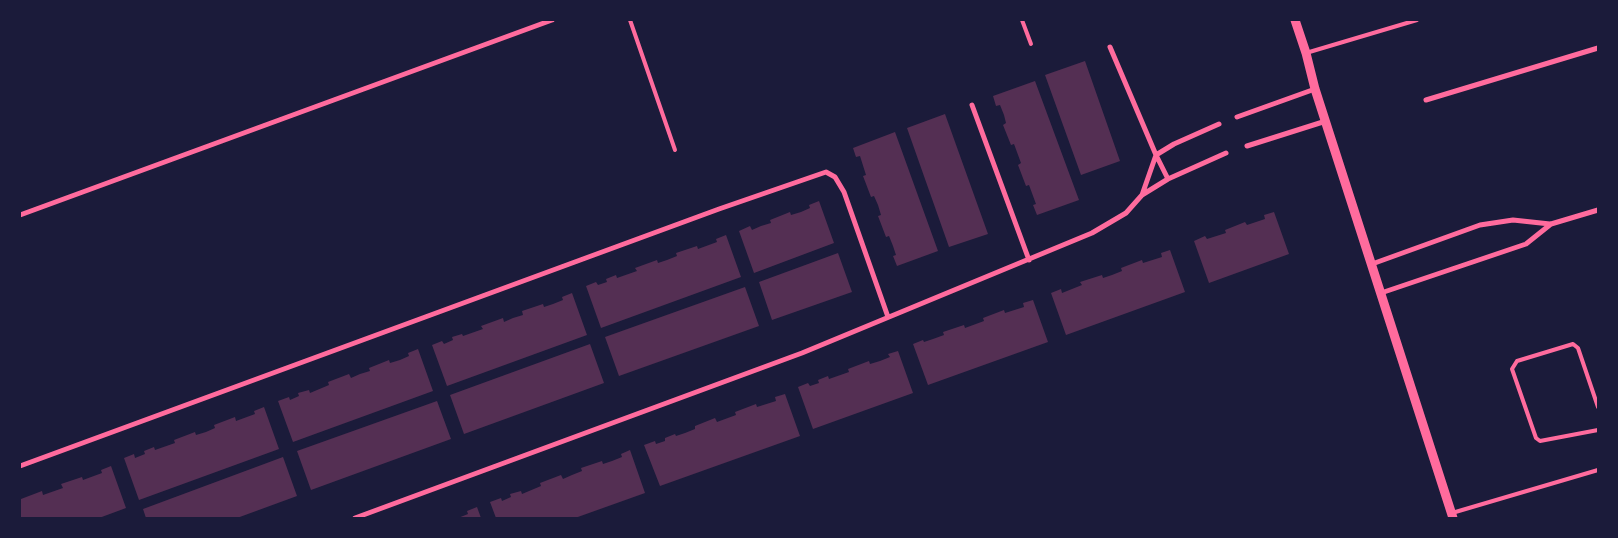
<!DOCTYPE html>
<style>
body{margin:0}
#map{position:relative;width:1618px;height:538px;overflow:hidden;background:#1b1b3a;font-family:Georgia,serif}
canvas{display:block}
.frame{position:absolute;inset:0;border:21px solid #1b1b3a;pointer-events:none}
</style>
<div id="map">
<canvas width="1618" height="538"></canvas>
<div class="frame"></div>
</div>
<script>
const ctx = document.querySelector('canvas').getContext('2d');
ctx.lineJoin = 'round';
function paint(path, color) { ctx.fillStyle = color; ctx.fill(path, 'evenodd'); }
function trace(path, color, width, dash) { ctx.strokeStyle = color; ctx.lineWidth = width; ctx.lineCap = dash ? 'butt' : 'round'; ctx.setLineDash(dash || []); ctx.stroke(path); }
const building = new Path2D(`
 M1085,61L1120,161L1081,175L1045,75Z
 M1035,81L1079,200L1037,215L1033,205L1036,204L1029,185L1026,186L1018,165L1021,163L1014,144L1011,145L1003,125L1006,123L1004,115L1000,105L996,106L993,96Z
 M945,114L988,234L949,247L907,128Z
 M895,132L938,251L897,266L893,256L896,255L893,246L889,236L886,237L878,216L881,215L878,205L874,196L871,197L863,176L866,175L860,156L856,157L853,148Z
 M819,201L834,243L754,273L739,231L750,226L752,230L761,226L771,223L770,220L790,212L791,215L801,212L810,208L809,205Z
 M1274,212L1289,254L1209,283L1194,241L1205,236L1207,239L1226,233L1225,230L1245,222L1247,225L1265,219L1264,215Z
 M726,235L741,277L601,328L586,286L596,282L598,285L607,282L606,279L616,275L617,278L637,271L635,268L657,260L658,263L667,260L677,256L676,253L697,246L698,249L717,242L716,239Z
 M1170,250L1185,292L1066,335L1051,293L1061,289L1062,293L1082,285L1080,282L1102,275L1103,278L1112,275L1122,271L1121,268L1142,260L1143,263L1162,257L1161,253Z
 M838,253L852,292L772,320L759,282Z
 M745,287L759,326L619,376L605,337Z
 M572,293L587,335L447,386L432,345L442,341L444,344L453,340L452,337L462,334L463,336L483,329L481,326L503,318L504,322L513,318L523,315L522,311L543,304L544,307L553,304L563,300L562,297Z
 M1033,300L1048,342L928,385L913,344L923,340L924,342L933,339L944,335L943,332L964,325L965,328L984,321L983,318L1004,310L1005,313L1024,307L1023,303Z
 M590,344L604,383L464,434L450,395Z
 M418,349L433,391L293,442L278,401L289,397L290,400L299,396L298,393L309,390L310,393L329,385L328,382L349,374L351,378L360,374L370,371L369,368L389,360L390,363L400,360L409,356L408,353Z
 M898,351L913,393L813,429L798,387L808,383L810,386L819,383L818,380L828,376L829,379L849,372L848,369L869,361L870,364L880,361L890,357L888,354Z
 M785,394L800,436L660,486L644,445L655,441L656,444L665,441V438L675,434L676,436L685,433L695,429V426L715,418L717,422L736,415L735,412L756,404L757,407L776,401L775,397Z
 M437,401L451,439L311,490L297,451Z
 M264,407L279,449L139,500L124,458L134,454L135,458L145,454L144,451L154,447L155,450L175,443L174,440L195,432L196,435L206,432L215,428L214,425L235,417L236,421L255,414L254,411Z
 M630,450L645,493L575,518H496L490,502L501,498L502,501L511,497L510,494L521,491L522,494L541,486L540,483L561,475L563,479L572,475L582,471L581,468L602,461L603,464L612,461L622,457L621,454Z
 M283,457L297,496L237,518H146L143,509Z
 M111,466L126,508L99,518H20L21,499L42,491L43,495L63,488L61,484L82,477L83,480L102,473L101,470Z
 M477,507L481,518H458L468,514L467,511Z`);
const service = new Path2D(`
 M630,20L675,150
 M1022,20L1031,44
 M1306,53L1417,20
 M1598,407L1578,348L1573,344L1517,361L1512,369L1536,438L1540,441L1598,430
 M1452,513L1598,470`);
const minor = new Path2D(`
 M1110,47L1156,155L1168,179
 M1426,100L1598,48
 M972,105L1029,260
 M1237,117L1315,89
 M1219,124L1174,144L1156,155L1142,195L1168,179L1226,153
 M1247,146L1326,121
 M20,215L552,20
 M1372,264L1480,225L1513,220L1550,224
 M1381,293L1526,244L1551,224L1598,210
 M20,466L719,209L826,172L835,177L844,192L888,317
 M355,518L802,353L1092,233L1126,213L1142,195`);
const tertiary = new Path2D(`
 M1295,20L1306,53L1315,89L1453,518`);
paint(building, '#542f53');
trace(service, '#ff6b9d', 4);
trace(minor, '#ff6b9d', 5);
trace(tertiary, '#ff6b9d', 9);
</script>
